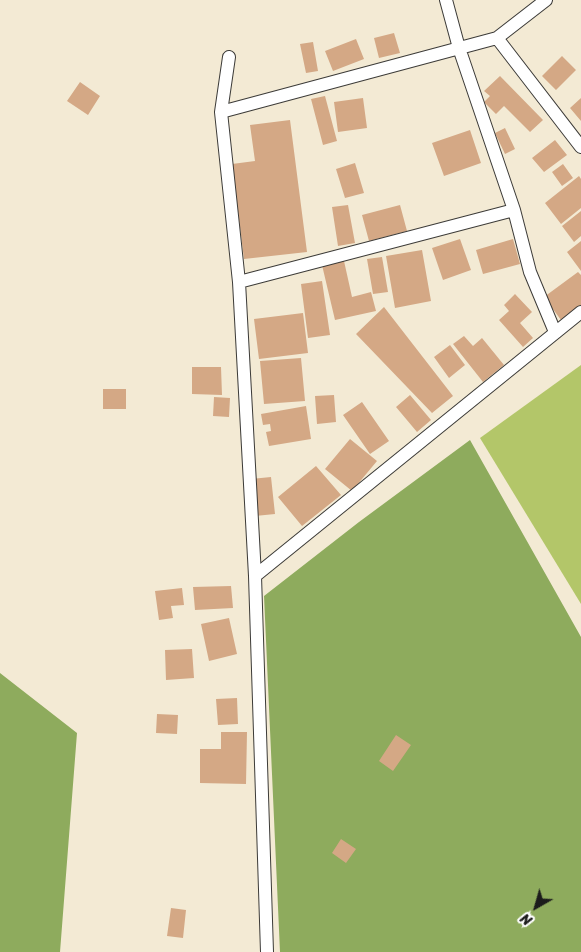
<!DOCTYPE html>
<style>
body{margin:0}
#map{position:relative;width:581px;height:952px;overflow:hidden;background:#f3ead4;font-family:Sriracha,sans-serif}
canvas{display:block}
.north{position:absolute;left:511px;top:882px;width:50px;height:50px;-webkit-text-stroke:4px #fff;paint-order:stroke;rotate:218deg;font-size:14px;font-weight:700;line-height:20px;text-align:center;color:#1c1c1c}
.north::after{content:'';display:block;margin:auto;width:18px;height:22px;background:#1c1c1c;clip-path:polygon(50% 0,100% 100%,50% 72%,0 100%)}
</style>
<div id="map">
<canvas width="581" height="952"></canvas>
<div class="north">N</div>
</div>
<script>
const ctx = document.querySelector('canvas').getContext('2d');
ctx.lineJoin = 'round';
function paint(path, color) { ctx.fillStyle = color; ctx.fill(path, 'evenodd'); }
function trace(path, color, width, dash) { ctx.strokeStyle = color; ctx.lineWidth = width; ctx.lineCap = dash ? 'butt' : 'round'; ctx.setLineDash(dash || []); ctx.stroke(path); }
const green = new Path2D(`
 M581,365V604L480,438Z`);
const forest = new Path2D(`
 M470,440L581,637V952H280L264,596L359,522Z
 M0,673L77,733L60,952H0Z`);
const building = new Path2D(`
 M394,33L400,53L379,58L374,38Z
 M356,39L364,59L333,71L325,51Z
 M313,42L318,71L306,73L300,44Z
 M562,56L576,70L556,90L542,76Z
 M500,76L543,120L530,132L504,106L496,114L484,102L490,96L484,91Z
 M80,82L100,96L88,115L67,101Z
 M325,96L337,141L323,145L311,99Z
 M363,98L367,128L338,132L334,102Z
 M581,98V121L570,108Z
 M290,120L307,252L244,259L232,164L255,161L250,125Z
 M505,128L515,149L505,154L495,133Z
 M470,130L481,163L444,176L432,143Z
 M555,140L567,155L544,172L532,158Z
 M355,163L364,193L345,198L336,169Z
 M563,164L573,178L562,186L552,172Z
 M579,176L581,179V208L561,224L545,203Z
 M348,205L355,243L338,246L332,207Z
 M400,205L407,231L369,241L362,215Z
 M581,211V236L574,242L562,226Z
 M460,239L471,270L443,280L432,248Z
 M513,239L520,264L483,274L476,250Z
 M581,241V271L567,252Z
 M422,250L431,301L395,308L386,256Z
 M382,257L388,292L373,294L367,259Z
 M344,261L352,297L371,292L376,311L335,320L322,265Z
 M578,272L581,275V305L561,320L544,297Z
 M322,281L330,335L308,338L301,284Z
 M515,294L532,312L520,323L533,338L523,347L499,320L509,311L504,305Z
 M384,307L453,396L432,413L356,334Z
 M303,313L308,353L259,359L254,319Z
 M464,336L473,346L482,338L504,365L483,382L453,344Z
 M450,345L465,365L449,378L434,357Z
 M301,358L305,401L264,404L260,361Z
 M192,367H221L222,395L192,394Z
 M103,389H126V409H103Z
 M334,395L336,422L317,424L315,396Z
 M410,395L431,420L417,432L396,407Z
 M214,397L230,398L229,417L213,416Z
 M362,402L389,441L370,454L343,415Z
 M306,406L311,439L269,446L266,432L271,431L270,424L263,425L261,414Z
 M350,439L377,461L352,491L325,469Z
 M316,466L341,495L302,526L278,497Z
 M271,477L275,514L255,516L251,479Z
 M231,586L233,608L195,610L193,587Z
 M182,588L184,605L171,606L173,618L159,620L155,591Z
 M229,618L237,654L209,661L201,624Z
 M192,649L194,678L166,680L165,650Z
 M237,698L238,724L218,725L216,699Z
 M157,714L178,715L177,734L156,733Z
 M221,732H247L246,784L200,783V749H221Z
 M396,735L411,745L393,771L379,761Z
 M341,839L356,849L346,863L332,853Z
 M171,908L186,910L183,938L167,936Z`);
const minor = new Path2D(`
 M446,0L459,48L514,210L530,272L555,332
 M497,38L581,147
 M229,57L221,112L239,282L255,576L267,952
 M221,112L497,38L546,0
 M239,282L514,210
 M255,576L581,312`);
paint(green, '#b3c669');
paint(forest, '#8eab5d');
paint(building, '#d4a885');
trace(minor, '#3c3b38', 14);
trace(minor, '#fff', 12);
</script>
